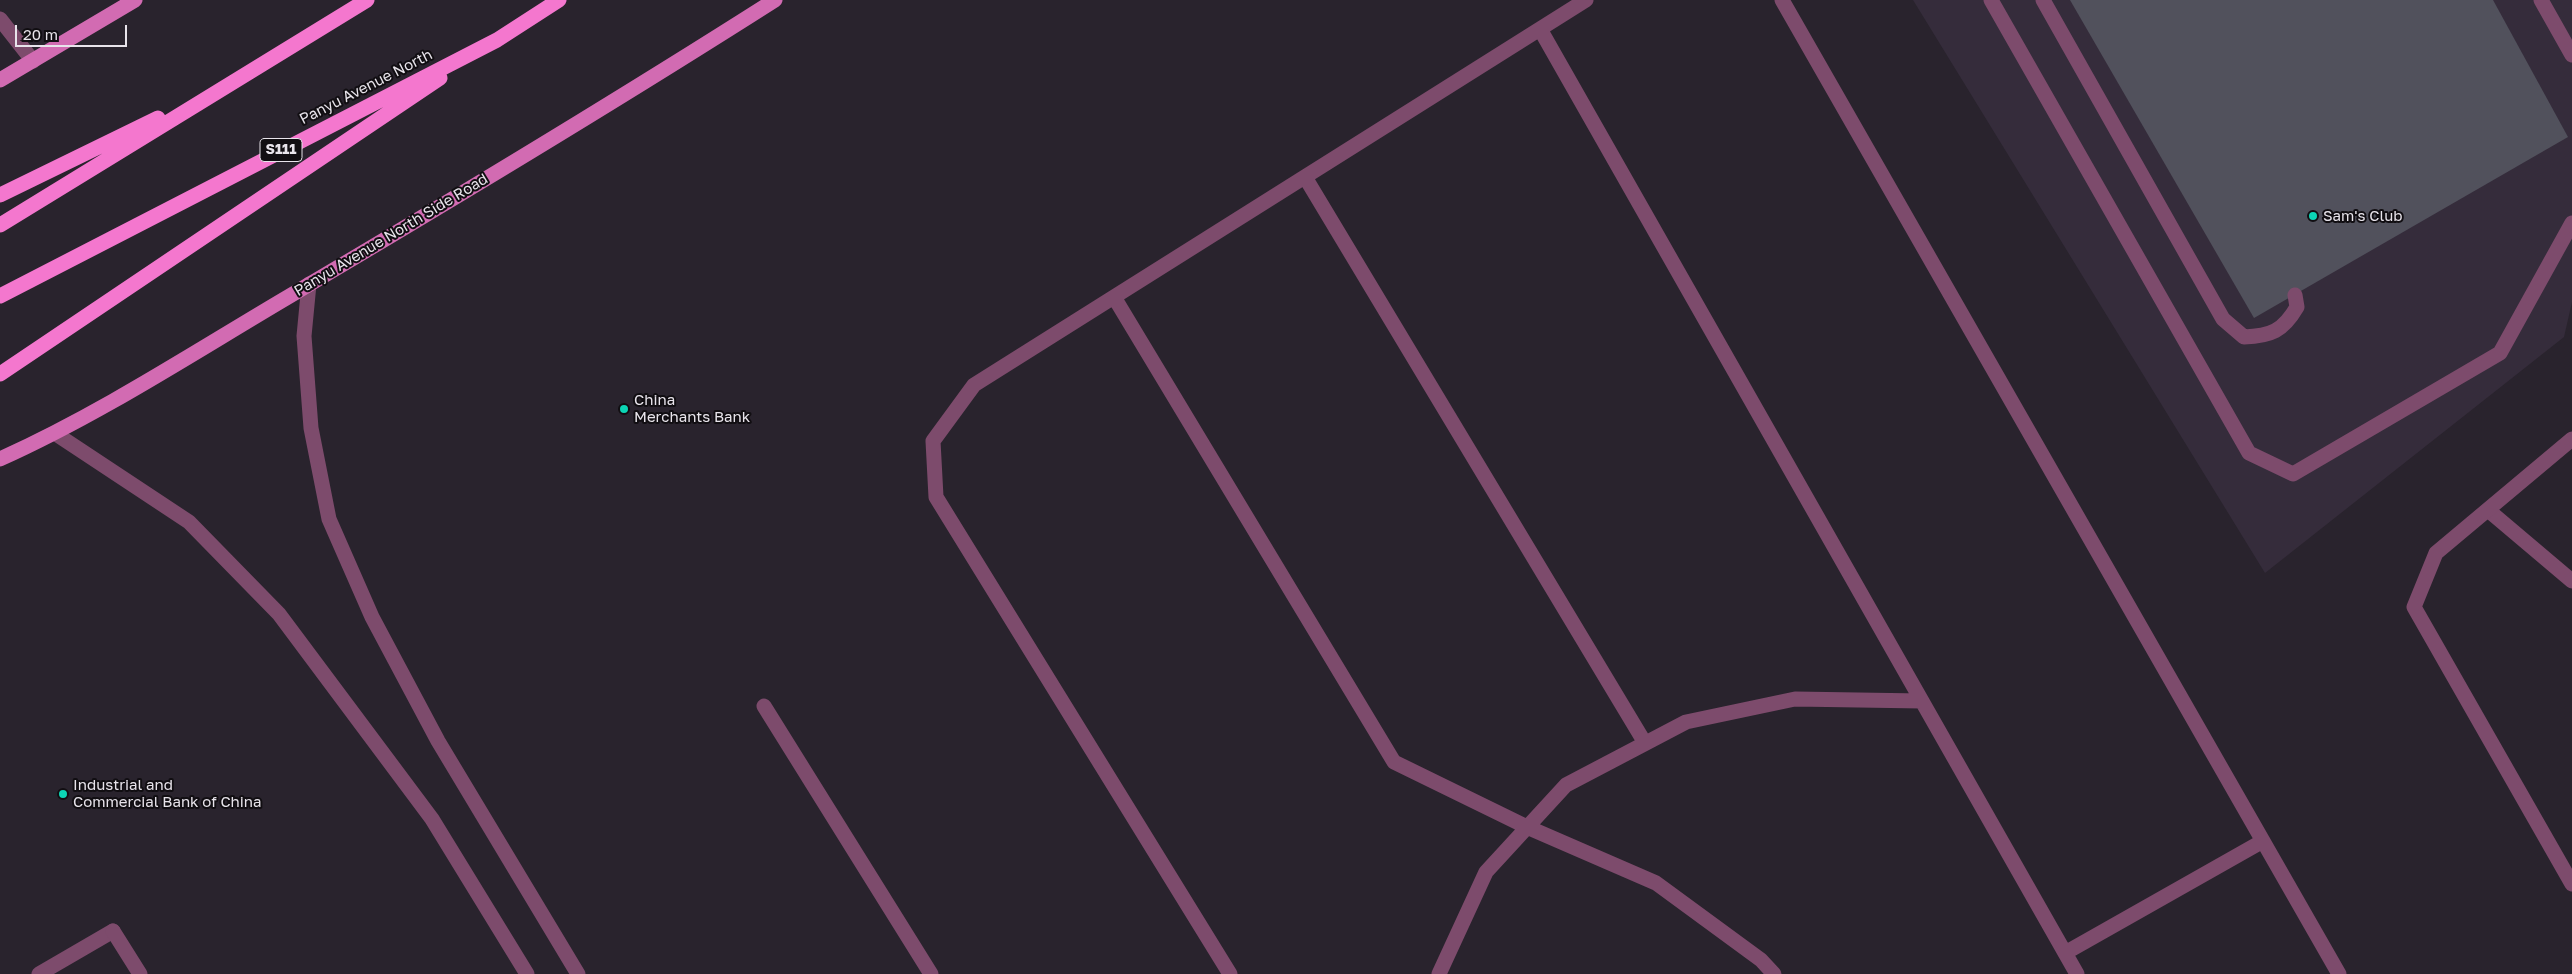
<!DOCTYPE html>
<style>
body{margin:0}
#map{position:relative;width:2572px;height:974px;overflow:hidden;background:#29232d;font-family:"Golos Text",sans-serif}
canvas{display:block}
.scale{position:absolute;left:15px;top:25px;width:112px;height:22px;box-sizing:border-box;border:2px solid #e8e4eb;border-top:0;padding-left:6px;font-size:15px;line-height:18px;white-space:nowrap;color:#e8e4eb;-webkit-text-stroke:4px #110e12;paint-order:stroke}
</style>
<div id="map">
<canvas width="2572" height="974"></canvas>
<div class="scale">20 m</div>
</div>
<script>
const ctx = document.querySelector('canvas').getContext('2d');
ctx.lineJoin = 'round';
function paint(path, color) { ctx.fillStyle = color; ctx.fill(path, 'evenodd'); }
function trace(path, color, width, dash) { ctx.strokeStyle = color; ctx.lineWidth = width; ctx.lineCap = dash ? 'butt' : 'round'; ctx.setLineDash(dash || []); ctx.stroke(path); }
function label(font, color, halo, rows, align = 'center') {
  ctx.font = font + ' "Golos Text",sans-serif'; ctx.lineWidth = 4; ctx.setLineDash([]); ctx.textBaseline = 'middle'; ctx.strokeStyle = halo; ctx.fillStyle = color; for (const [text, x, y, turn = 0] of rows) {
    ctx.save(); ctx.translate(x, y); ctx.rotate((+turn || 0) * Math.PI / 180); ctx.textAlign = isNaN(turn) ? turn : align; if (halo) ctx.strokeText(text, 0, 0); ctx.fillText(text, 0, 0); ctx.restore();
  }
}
const built = new Path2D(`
 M1913,0H2572V302L2564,337L2265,573Z`);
const building = new Path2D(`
 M2070,0H2493L2568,137L2254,318Z`);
const lane = new Path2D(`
 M1782,0L2339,974
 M1991,0L2249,453L2293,474L2500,353L2572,223
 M2043,0L2223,319L2244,337C2271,336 2283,331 2297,307L2295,295
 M2541,0L2572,55
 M1540,29L2077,974
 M1305,177L1645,743
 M1114,297L1394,762L1527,827L1656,883L1761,960L1774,974
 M2488,510L2572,581
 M764,706L931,974
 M2065,953L2263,841
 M39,974L113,931
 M1230,974L936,497L933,441L974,385L1586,0
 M1439,974L1486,872L1566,785L1686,722L1795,699L1922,701`);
const street = new Path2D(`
 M0,19L33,61
 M309,284L304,336L311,428L329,519L372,617L438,741L578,974
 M56,434L189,522L279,614L432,819L527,974
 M2572,439L2436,553L2414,607L2572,884
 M113,931L140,974`);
const primary = new Path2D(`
 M0,80L135,0
 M0,459C100,414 193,353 288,297C452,200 615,102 775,0`);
const highway = new Path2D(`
 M0,195L158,118
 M0,225L367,0
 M0,296L497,40L559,0
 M0,374L440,78`);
const markers = [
 [2313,216,5,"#0cd5b5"],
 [624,409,5,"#0cd5b5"],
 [63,794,5,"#0cd5b5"]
];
const shields = [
 [281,150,42]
];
const shieldNames = [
 ["S111",281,150]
];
const streetNames = [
 ["Panyu Avenue North",366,87,-27],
 ["Panyu Avenue North Side Road",391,235,-31]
];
const poiNames = [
 ["Sam's Club",2323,216],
 ["China",634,400],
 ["Merchants Bank",634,417],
 ["Industrial and",73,785],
 ["Commercial Bank of China",73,802]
];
paint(built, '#352c3b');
paint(building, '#51515c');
trace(lane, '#7d4b6c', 15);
trace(street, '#7d4b6c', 15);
trace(primary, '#d26bb2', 15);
trace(highway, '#f477ce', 15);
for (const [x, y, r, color] of markers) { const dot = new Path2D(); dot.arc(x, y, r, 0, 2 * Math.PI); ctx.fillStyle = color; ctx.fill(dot); trace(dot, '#110e12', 2); }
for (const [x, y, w] of shields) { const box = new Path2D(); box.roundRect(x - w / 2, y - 11.5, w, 23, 4); ctx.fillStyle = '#110e12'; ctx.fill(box); trace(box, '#e8e4eb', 1); }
label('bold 14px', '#e8e4eb', null, shieldNames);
label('15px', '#e8e4eb', '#110e12', streetNames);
label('15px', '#e8e4eb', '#110e12', poiNames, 'left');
</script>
